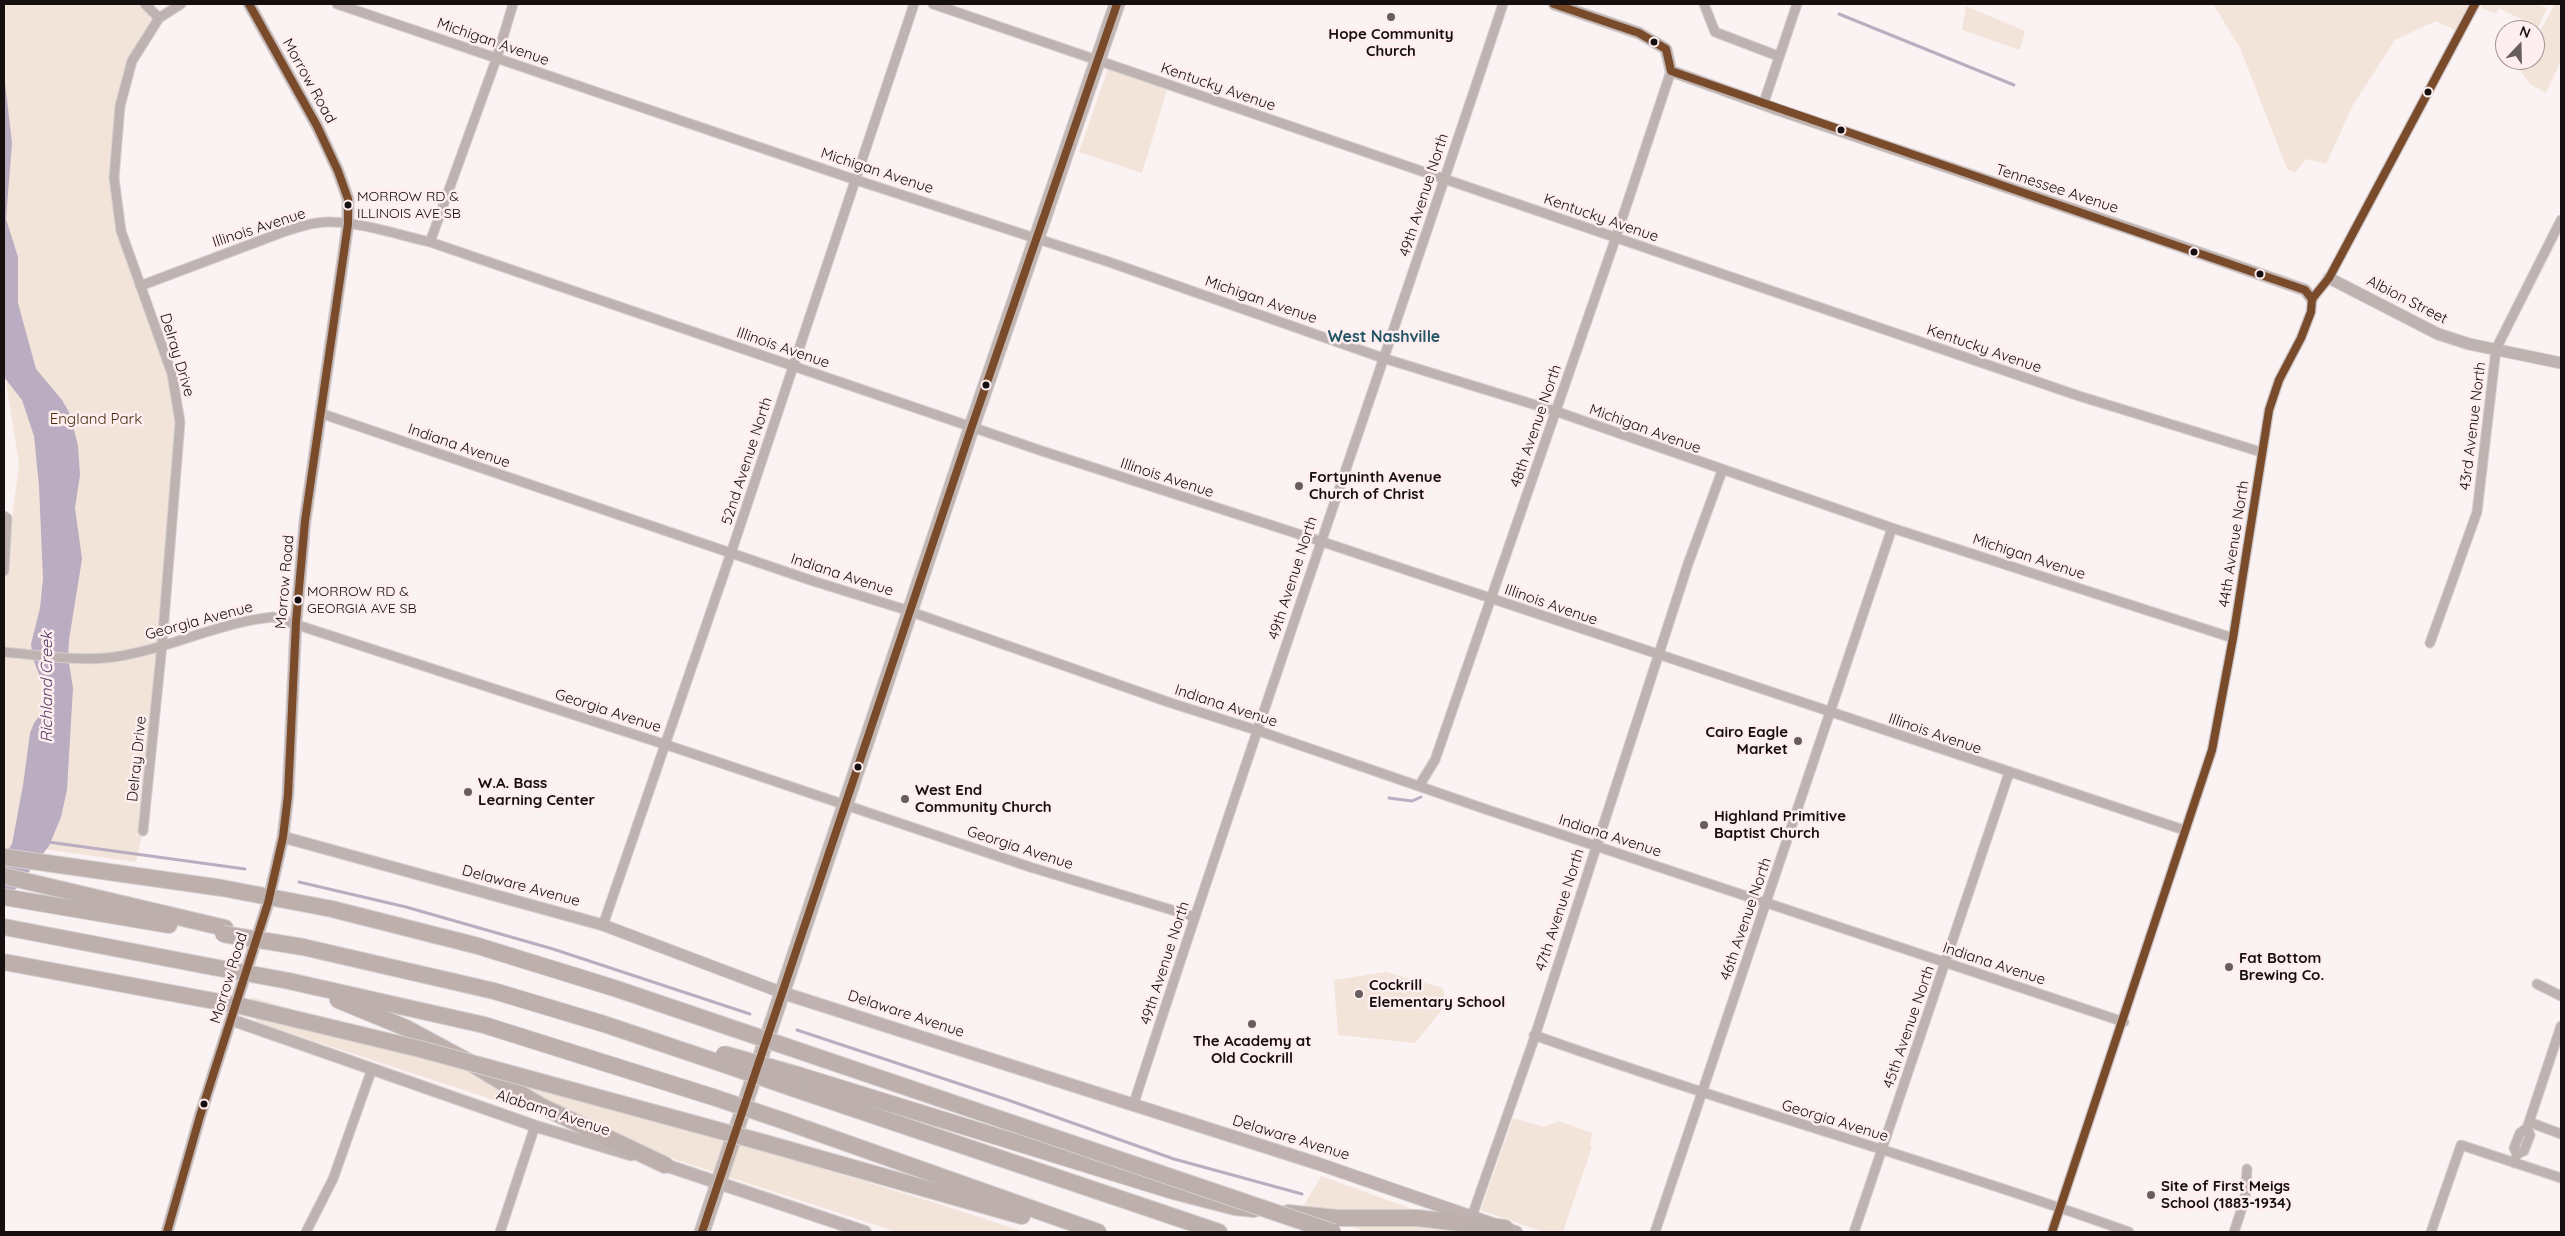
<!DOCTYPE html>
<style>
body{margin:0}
#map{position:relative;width:2565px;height:1236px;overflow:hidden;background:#fbf2f3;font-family:Quicksand,sans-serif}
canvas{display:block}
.frame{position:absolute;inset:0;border:5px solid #150f10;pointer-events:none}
.north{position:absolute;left:2495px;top:20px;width:50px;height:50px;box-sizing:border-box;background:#ffeef0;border:1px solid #a19596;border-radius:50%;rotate:21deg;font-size:14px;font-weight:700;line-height:20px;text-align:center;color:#150f10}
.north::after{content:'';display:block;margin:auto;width:18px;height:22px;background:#665e5f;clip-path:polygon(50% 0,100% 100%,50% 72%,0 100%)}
</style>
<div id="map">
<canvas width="2565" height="1236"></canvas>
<div class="frame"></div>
<div class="north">N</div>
</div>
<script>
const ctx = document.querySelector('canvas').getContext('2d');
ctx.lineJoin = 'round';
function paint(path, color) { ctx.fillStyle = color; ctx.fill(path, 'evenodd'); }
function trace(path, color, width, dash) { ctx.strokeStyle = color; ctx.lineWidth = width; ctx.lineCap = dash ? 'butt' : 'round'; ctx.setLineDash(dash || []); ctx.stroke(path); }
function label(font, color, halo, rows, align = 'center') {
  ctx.font = font + ' Quicksand,sans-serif'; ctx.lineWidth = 5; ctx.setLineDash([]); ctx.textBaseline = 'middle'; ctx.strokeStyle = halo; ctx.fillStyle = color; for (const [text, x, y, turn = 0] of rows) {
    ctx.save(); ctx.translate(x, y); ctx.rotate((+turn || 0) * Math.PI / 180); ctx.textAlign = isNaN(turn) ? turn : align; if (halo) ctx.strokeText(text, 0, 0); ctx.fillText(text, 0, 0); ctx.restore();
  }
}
const green = new Path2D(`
 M4,4H145L159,18L124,85L114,195L179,407L143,831L136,862L37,848L4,900V583L19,464L4,369Z
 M2213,4H2475L2461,33L2436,21L2395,40L2353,105L2326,164L2306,159L2295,173L2287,169L2240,48Z
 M2483,4H2538L2547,8L2538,28L2499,8L2496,14L2481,8Z
 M2555,4H2561V61L2546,93L2530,84L2518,68L2523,60H2535V40Z
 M1966,6L2025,31L2020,50L1962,30Z
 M1108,69L1167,90L1142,173L1079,152Z
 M1386,972L1443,988L1446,1005L1415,1043L1338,1035L1334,980Z
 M251,997L936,1203L1024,1232H897L256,1022Z
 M1513,1118L1544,1127L1559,1121L1592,1133L1590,1146L1592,1147L1563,1232H1543L1481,1210Z
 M1321,1176L1475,1232H1366L1302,1209Z`);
const water = new Path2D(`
 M4,74L12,143L6,219L18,257V303L36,369L62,400L70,414L78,446L80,475L75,508L82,559L69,640L68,657L73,688L67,790L61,817L49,846L4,904V855L12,844L23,785L30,733L34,723L50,702L33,659L31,644L40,608L43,579L39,486L34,436L22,400L4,377Z`);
const stream = new Path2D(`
 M1839,14L2014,85
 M1389,798L1412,801L1421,797
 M48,842L245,869
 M299,882L406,907L553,949L750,1014
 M797,1030L1008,1100L1174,1159L1302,1194`);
const minor = new Path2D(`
 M145,4L159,18
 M337,4L856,180L1109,262L1383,358L1555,411L1892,528L2233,638
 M933,4L2079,396L2261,452
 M1704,4L1715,32L1778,56
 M1763,105L1797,4
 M430,242L497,57L513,4
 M140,286L283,232C299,227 315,221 332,222C364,223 399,235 430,242L1042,451L1320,541L2184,830
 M320,413L813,581L900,608L1168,702L1259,731L1485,809L2124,1022
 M4,516L7,518L4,571
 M2430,643L2477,512L2496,349L2561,220
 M4,652C38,655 81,662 114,657C169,649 219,622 273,617L676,748L1030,867L1195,917
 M1419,786L1435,760L1616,237L1671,71
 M143,831L162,645L180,422L172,374L121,231L114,178L120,106L132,61L159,18L181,4
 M603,925L731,553L914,4
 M2537,984L2561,996
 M1534,1035C1731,1106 1932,1161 2129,1232
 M1133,1106C1252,737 1381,372 1503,4
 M2529,1122L2561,1134
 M2517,1154L2524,1151L2530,1135L2527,1128
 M2514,1163L2517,1154L2514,1148L2520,1133L2527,1128L2561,1026
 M1472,1216L1533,1042L1688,564L1722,471
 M306,1232L333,1179L372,1069
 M500,1232L535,1126
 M1655,1232L1892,528
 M1854,1232L2009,773
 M2052,1232L2212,750L2233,638L2269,410L2279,380L2301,338L2311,312L2312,299L2329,278L2475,4
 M2234,1232L2245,1199L2247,1169
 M2431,1232L2461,1145L2561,1178`);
const tertiary = new Path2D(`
 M1554,4L1639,33L1666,49L1671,71L1779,110L2148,235L2305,290L2312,299
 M2329,278L2438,334L2469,344L2561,363
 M283,837L603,925L783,993
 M232,1020L535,1126L631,1155
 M167,1232L200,1116L268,903L283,837L288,795L296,622L305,521L348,224V199L338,171L317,126L249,4`);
const secondary = new Path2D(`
 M783,993L1319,1164L1516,1232
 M665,1165L865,1232`);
const primary = new Path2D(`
 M702,1232L972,426L1117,4`);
const motorway = new Path2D(`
 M4,876L225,928
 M4,897L169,925
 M4,927L213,967
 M303,947L494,991L604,1024L720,1063
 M289,981L484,1025L713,1097
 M338,1000L406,1028L469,1062L541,1106L665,1165
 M798,1075L1173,1191L1235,1207L1254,1209
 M795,1089L1219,1232
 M784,1121L1098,1232
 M765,1143L1022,1216
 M1288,1213L1337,1218H1417L1505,1228`);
const motorwayBridge = new Path2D(`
 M4,857L222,888L332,909L478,946L614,988L1333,1232
 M223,934L303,947
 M4,962L241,1006L420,1049L765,1143
 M213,967L289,981
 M724,1054L798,1075
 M720,1063L795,1089
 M713,1097L784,1121`);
const bus1 = new Path2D(`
 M1554,4L1639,33L1666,49L1671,71L2305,290L2312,299
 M167,1232L200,1116L268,903L283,837L288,795L296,622L305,521L348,224V199L338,171L317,126L249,4
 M702,1232L972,426L1117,4
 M2052,1232L2212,750L2233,638L2269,410L2279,380L2301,338L2311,312L2312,299L2329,278L2475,4`);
const markers = [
 [1391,17,5,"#665e5f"],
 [1654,42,4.5,"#150f10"],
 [2428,92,4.5,"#150f10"],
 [1841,130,4.5,"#150f10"],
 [348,205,4.5,"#150f10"],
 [2194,252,4.5,"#150f10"],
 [2260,274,4.5,"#150f10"],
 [986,385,4.5,"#150f10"],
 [1299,486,5,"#665e5f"],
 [298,600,4.5,"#150f10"],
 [1798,741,5,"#665e5f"],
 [858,767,4.5,"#150f10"],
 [468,792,5,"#665e5f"],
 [905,799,5,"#665e5f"],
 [1704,825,5,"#665e5f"],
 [2229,967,5,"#665e5f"],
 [1359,994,5,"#665e5f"],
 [1252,1024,5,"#665e5f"],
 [204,1104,4.5,"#150f10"],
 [2151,1195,5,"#665e5f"]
];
const busNames = [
 ["MORROW RD &",357,197],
 ["ILLINOIS AVE SB",357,214],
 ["MORROW RD &",307,592],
 ["GEORGIA AVE SB",307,609]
];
const poiNames = [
 ["Hope Community",1391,34,"center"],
 ["Church",1391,51,"center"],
 ["Fortyninth Avenue",1309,477],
 ["Church of Christ",1309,494],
 ["Cairo Eagle",1788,732,"right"],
 ["Market",1788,749,"right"],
 ["W.A. Bass",478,783],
 ["Learning Center",478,800],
 ["West End",915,790],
 ["Community Church",915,807],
 ["Highland Primitive",1714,816],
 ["Baptist Church",1714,833],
 ["Fat Bottom",2239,958],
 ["Brewing Co.",2239,975],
 ["Cockrill",1369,985],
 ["Elementary School",1369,1002],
 ["The Academy at",1252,1041,"center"],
 ["Old Cockrill",1252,1058,"center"],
 ["Site of First Meigs",2161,1186],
 ["School (1883-1934)",2161,1203]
];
const streetNames = [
 ["Michigan Avenue",493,42,19],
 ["Morrow Road",309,81,61],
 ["Kentucky Avenue",1218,87,19],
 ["Michigan Avenue",877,171,18],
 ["Tennessee Avenue",2057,189,18],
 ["49th Avenue North",1424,195,-72],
 ["Kentucky Avenue",1601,218,19],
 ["Illinois Avenue",259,228,-18],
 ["Michigan Avenue",1261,300,19],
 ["Albion Street",2407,300,27],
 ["Illinois Avenue",783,348,19],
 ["Kentucky Avenue",1984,349,19],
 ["Delray Drive",177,355,73],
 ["48th Avenue North",1536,426,-71],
 ["43rd Avenue North",2473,426,-83],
 ["Michigan Avenue",1645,429,20],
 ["Indiana Avenue",459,446,19],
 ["52nd Avenue North",747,461,-72],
 ["Illinois Avenue",1167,478,18],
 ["44th Avenue North",2234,544,-81],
 ["Michigan Avenue",2029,557,18],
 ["Indiana Avenue",842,575,18],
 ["49th Avenue North",1293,578,-72],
 ["Morrow Road",285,582,-85],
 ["Illinois Avenue",1551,605,19],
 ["Georgia Avenue",199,621,-15],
 ["Indiana Avenue",1226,706,18],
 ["Georgia Avenue",608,711,18],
 ["Illinois Avenue",1935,734,19],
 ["Delray Drive",137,759,-84],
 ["Indiana Avenue",1610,836,18],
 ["Georgia Avenue",1020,848,18],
 ["Delaware Avenue",521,886,15],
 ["47th Avenue North",1560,910,-72],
 ["46th Avenue North",1746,919,-71],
 ["49th Avenue North",1165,963,-72],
 ["Indiana Avenue",1994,964,18],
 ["Morrow Road",229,978,-73],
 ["Delaware Avenue",906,1014,18],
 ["45th Avenue North",1909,1027,-71],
 ["Alabama Avenue",553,1113,18],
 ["Georgia Avenue",1835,1121,17],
 ["Delaware Avenue",1291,1138,17]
];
const parkNames = [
 ["England Park",96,419]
];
const neighbourhoodNames = [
 ["West Nashville",1384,337]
];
const waterNames = [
 ["Richland Creek",47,687,-90]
];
paint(green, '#f3e4d9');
paint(water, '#baadc1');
trace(stream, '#baadc1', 3);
trace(minor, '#d5cfd0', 11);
trace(tertiary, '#d5cfd0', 13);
trace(secondary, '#d5cfd0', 14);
trace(primary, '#d5cfd0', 17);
trace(motorway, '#d5cfd0', 18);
trace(minor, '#bfb3b1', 9);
trace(tertiary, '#bfb3b1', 11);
trace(secondary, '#bfb2b0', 12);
trace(primary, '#c2b6b2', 15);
trace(motorway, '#bcafac', 16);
trace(motorwayBridge, '#d5cfd0', 18, []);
trace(motorwayBridge, '#bcafac', 16);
trace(bus1, '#7a4b2a', 8);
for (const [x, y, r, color] of markers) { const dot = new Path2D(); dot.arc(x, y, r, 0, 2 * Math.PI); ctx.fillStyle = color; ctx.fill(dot); trace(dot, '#ffeef0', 2); }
label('14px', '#150f10', '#ffeef0', busNames, 'left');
label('bold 15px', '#150f10', '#ffeef0', poiNames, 'left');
label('15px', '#150f10', '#ffeef0', streetNames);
label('15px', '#462c0c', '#ffeef0', parkNames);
label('bold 16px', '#215464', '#ffeef0', neighbourhoodNames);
label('italic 16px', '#513963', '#ffeef0', waterNames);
</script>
